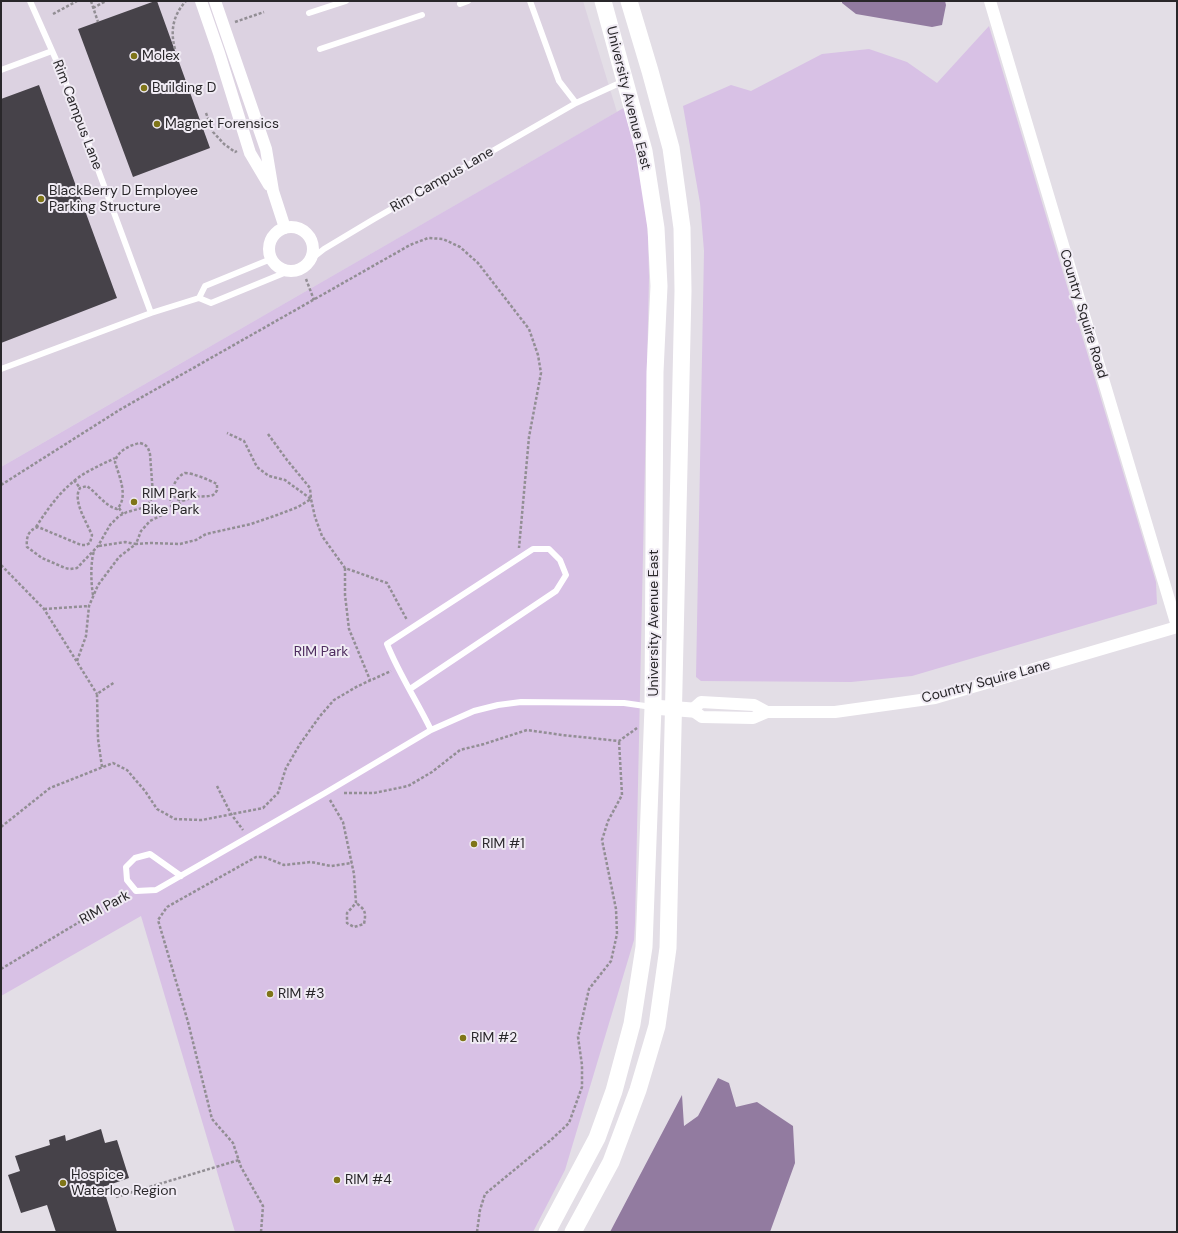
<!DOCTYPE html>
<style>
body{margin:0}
#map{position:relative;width:1178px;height:1233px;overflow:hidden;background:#e3dee6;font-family:"DM Sans",sans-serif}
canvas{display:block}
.frame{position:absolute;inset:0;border:2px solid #29272a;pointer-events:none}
</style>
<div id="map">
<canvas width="1178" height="1233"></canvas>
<div class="frame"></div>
</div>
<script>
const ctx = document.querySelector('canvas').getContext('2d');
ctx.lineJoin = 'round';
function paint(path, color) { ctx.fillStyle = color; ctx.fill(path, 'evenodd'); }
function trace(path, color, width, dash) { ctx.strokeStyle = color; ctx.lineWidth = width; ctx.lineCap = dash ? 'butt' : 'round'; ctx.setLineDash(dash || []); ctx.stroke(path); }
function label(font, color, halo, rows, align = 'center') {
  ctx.font = font + ' "DM Sans",sans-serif'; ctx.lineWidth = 4; ctx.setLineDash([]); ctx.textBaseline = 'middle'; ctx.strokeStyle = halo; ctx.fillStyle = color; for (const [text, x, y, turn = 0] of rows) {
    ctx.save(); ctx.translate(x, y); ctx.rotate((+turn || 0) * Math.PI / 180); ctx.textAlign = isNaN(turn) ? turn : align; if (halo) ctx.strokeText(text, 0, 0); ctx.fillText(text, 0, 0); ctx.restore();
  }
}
const built = new Path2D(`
 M1,1H583L617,112L1,467Z`);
const green = new Path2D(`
 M989,26L1156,582L1157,604L912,676L851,682L701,681L696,677L704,251L700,203L683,106L731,85L751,91L822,54L869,49L907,62L937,83Z
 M627,106L644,186L648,236L649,277L635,923L634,940L565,1170L533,1232H235L141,916L1,996V467Z`);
const water = new Path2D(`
 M842,1H945L946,5L942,25L932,27L856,14L842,3Z
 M718,1078L729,1083L736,1107L757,1102L793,1126L795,1163L770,1232H610L682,1095L684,1126L698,1116Z`);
const building = new Path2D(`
 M155,1H157L210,148L133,177L78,29Z
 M39,85L117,298L1,343V99Z
 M101,1129L105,1143L117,1140L129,1178L103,1187L117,1232H56L47,1205L21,1213L8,1175L20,1171L15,1156L50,1145L49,1140L65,1135L66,1141Z`);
const path = new Path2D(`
 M91,1L98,22
 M93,8L106,1
 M53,14L77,1
 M235,22L264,12
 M175,49C170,31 173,15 186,1
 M206,113L213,132L224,144L235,152L237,151
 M306,279L314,300
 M268,434L287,460L310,488L311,499L315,517L322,536L345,568L387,583L407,620
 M140,443C147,445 148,447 150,454L153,495L150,502L142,508L127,512L119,516L110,525L98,546L77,568L70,569L65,568L42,558L27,547C26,538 28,530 38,527L81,545H86L90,543L92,535C87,523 72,500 80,488L87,486C98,494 105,506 117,509C129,497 119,476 115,462C117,451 130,445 140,443Z
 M185,473C193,473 209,480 217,484V490C216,492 215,494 213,495C208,497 200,496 194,497C189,498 184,502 179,500C166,494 176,476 185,473Z
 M74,480L80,488
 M1,485L121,409L410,245L428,238L443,239L460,247L478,263L529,329L538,355L541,373L529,437L519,548
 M173,488L170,499L173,504
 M173,504H179L182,501
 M119,508L123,514
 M36,527C47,510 58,494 74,481C86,471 101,465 115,458
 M99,546L125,542L136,544L141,531L150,521L164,514L173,504
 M1,565L44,609L97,694
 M345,568V595L349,629L370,680
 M93,595C91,584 90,559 95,549
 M44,609L89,606
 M77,661L86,636L89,606L98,585L119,557L136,544L150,543L180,544L196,540L206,534L251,524L277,515L298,507L311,499L285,480L269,476L257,467L244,441L227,433
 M102,767L98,739L97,694L115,682
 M217,786L231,814L243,830
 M344,793H374L408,786L432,772L460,750L484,744L527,730L562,735L619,741L637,728
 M330,800L343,822L354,874L356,903L347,913V923L354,927L364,924C366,913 366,910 356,903
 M1,827L50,788L113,763L127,770L145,791L157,809L175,819L202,820L263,808L278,793L286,768L300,744L320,716L334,700L358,686L391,671
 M1,969L111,903L128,895
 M116,1197L239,1160
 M261,1232L263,1206L241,1167L233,1143L212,1119L188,1022L158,920L167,907L256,857H264L284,865L311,862L331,866L352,863
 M477,1232L480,1210L485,1194L552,1139L569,1123L582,1087V1065L578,1037L589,989L611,961L617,934L616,909L602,840L608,821L622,795L619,741`);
const service = new Path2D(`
 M30,1L65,80L151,313
 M530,1L559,81L576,103
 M460,4L468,1
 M309,13L346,1
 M320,49L422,15
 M1,70L52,51
 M310,260L324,249L374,219L576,103L624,81
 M199,298L205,286L271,259
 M1,369L151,313L199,298L211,303L289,271
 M410,689L556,591L566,575L560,560L549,549H533L387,644C399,674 417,701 431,730
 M181,876L150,854L135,858L126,867L127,880L136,891L156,890L325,793L431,730L474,711L498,705L521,702L624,703L652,707`);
const minor = new Path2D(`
 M201,1L219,53L250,153L269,185
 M215,1L266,149L273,191L285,228
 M990,1L1177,626
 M269 249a22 22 0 1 1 44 0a22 22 0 1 1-44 0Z
 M767,712L754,705L701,702L692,710L702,717L753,718L767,712H835L935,698L1177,627`);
const tertiary = new Path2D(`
 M653,707L692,710`);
const secondary = new Path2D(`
 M547,1232L597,1138L614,1091L632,1024L644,947L653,707L655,372L659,286L656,228L644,151L603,1
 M573,1232L611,1162L638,1090L657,1026L668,948L683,291L682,228L671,148L650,71L629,1`);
const markers = [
 [134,56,4,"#7f7518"],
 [144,88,4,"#7f7518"],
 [157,124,4,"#7f7518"],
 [41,199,4,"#7f7518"],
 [134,502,4,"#7f7518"],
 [474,844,4,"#7f7518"],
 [270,994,4,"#7f7518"],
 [463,1038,4,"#7f7518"],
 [337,1180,4,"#7f7518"],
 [63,1183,4,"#7f7518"]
];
const poiNames = [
 ["Molex",142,56],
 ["Building D",152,88],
 ["Magnet Forensics",165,124],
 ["BlackBerry D Employee",49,191],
 ["Parking Structure",49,207],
 ["RIM Park",142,494],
 ["Bike Park",142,510],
 ["RIM #1",482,844],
 ["RIM #3",278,994],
 ["RIM #2",471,1038],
 ["Hospice",71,1175],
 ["Waterloo Region",71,1191],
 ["RIM #4",345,1180]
];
const streetNames = [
 ["University Avenue East",628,98,76],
 ["Rim Campus Lane",77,115,69],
 ["Rim Campus Lane",442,180,-30],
 ["Country Squire Road",1083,314,73],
 ["University Avenue East",654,623,-90],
 ["Country Squire Lane",986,682,-15],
 ["RIM Park",105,908,-29]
];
const parkNames = [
 ["RIM Park",321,652]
];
paint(built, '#dcd2e1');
paint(green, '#d8c1e5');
paint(water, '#927ba0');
paint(building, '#464249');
trace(path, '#928e94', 2.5, [3, 2]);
trace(service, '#fff', 6);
trace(minor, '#fff', 12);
trace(tertiary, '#fff', 15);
trace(secondary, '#fff', 17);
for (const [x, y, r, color] of markers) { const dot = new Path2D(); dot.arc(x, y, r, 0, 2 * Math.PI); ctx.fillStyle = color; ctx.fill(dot); trace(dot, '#f0ebf4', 1.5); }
label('14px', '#29272a', '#f0ebf4', poiNames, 'left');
label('14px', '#29272a', '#f0ebf4', streetNames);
label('14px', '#4e2d5f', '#f0ebf4', parkNames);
</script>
